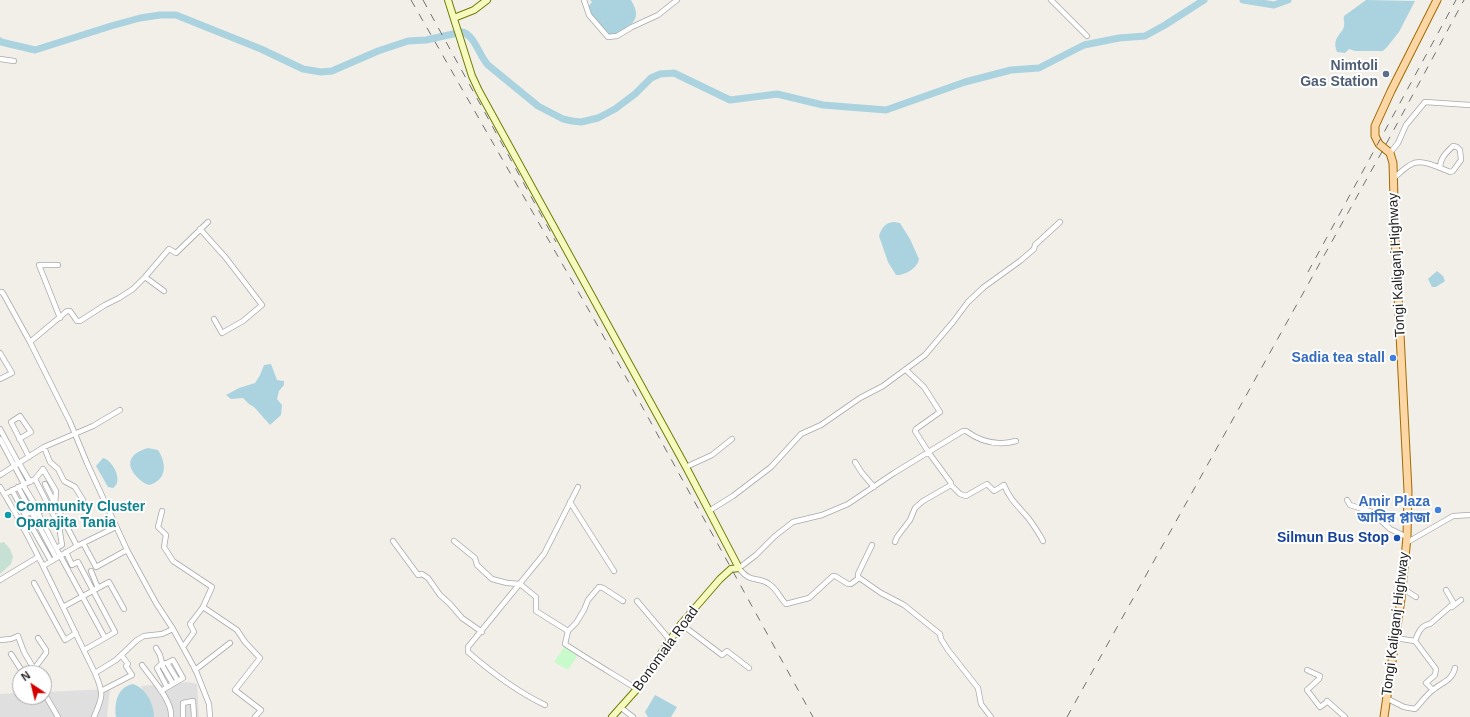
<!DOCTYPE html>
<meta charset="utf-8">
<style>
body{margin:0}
#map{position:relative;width:1470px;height:717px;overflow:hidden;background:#f2efe9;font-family:Helvetica,sans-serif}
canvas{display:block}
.north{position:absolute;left:12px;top:665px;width:40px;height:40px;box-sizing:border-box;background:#fff;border:1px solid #a7a7a7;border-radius:50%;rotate:325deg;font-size:11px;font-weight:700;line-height:16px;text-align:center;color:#222}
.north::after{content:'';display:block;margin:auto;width:14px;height:18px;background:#d40000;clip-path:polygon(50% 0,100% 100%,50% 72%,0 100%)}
</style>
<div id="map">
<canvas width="1470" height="717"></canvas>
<div class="north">N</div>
</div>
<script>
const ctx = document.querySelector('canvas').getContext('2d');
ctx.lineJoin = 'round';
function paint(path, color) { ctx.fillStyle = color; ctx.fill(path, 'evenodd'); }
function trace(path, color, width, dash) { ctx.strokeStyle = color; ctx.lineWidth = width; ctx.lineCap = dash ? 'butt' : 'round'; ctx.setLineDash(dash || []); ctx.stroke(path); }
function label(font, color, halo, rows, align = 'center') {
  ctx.font = font + ' Helvetica,"Noto Sans Bengali",sans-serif'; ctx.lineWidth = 4; ctx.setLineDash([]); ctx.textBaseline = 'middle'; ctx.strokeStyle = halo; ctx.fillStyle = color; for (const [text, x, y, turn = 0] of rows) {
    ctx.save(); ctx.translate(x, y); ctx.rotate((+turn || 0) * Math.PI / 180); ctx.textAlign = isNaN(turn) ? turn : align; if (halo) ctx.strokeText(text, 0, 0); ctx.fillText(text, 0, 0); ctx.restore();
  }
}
const residential = new Path2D(`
 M188,682L197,684L199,717H154L141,686Z
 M110,689L107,717H0V694L20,693V697H44V692Z`);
const wetland = new Path2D(`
 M4,542L10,549L13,557L11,564L0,574V543Z`);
const park = new Path2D(`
 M564,647L578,655L568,670L554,662Z`);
const water = new Path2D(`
 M590,0H631C639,14 638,20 625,29C620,32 616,35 610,36C600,29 593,18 588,7L592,2Z
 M1366,0L1415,1L1399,32L1387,47L1383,51H1355L1349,49L1345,53L1337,52C1331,37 1343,34 1344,26C1345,22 1343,20 1344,16Z
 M894,222L900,223L910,239L919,259C918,268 904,276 896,275L888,262L879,236C882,227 885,223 894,222Z
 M1437,271L1443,276L1445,281L1436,287H1432L1428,279Z
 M271,364L277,380L284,381V385L279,391L277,399L282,405L281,415L270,425L254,407L249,404L243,398L231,399L226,395L239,388L255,383L260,375L264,365Z
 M148,448L158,450C167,464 167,480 149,485C145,484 141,481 138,478C124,464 130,453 148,448Z
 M103,458C113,460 124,482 113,488L108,487L96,466Z
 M133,684C146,688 154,704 154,717H116C114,704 117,687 133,684Z
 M655,695L677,707L671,717H648L645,712Z`);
const river = new Path2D(`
 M1243,0L1274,5L1288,0
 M0,41L1,42L35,50L111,26L140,18L160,15H176L261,49L303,69L321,72L332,71L378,51L408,41L426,40L462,32C475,35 479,56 488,65L538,106L563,119L572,121L581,122L598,118L615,109L635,94L651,78L660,74L674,73L730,100L777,94L823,105L886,110L965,82L1011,70L1039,68L1084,45L1119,38L1145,36L1165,25L1204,0`);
const street = new Path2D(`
 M584,0L589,15L608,37L617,36L632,27L658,15L677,0
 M1051,0L1087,36
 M0,59L14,61
 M1390,153L1398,143L1406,125L1425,102L1470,105
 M1394,178C1400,173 1406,166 1414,163C1425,160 1440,168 1450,172L1453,171L1461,160L1460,150L1457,147L1453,146C1446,153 1440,158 1440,168
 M200,229L226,258L262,305L243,321L222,333L214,319
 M58,265H39L60,318
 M145,277L164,291
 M0,292H2L4,295L30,342L70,422L87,463L127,550L156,603L173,629L196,671L209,704L210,717
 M30,342L67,311H70L77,321H80L105,305L119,298L133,289L145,277L169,249L176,253L208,222
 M0,353L12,373L0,379
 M0,429L19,464
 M0,439L24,484
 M19,439L31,432L20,416L11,422L29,457
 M44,447L50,462L58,469L64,481L75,487L83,500
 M855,462L862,473L874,487
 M19,463L30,482
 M686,467L712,455L732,439
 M0,475L44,447L93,426L120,410
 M35,479L43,469L56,491L55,504L77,546
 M45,484L55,504
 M23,485L35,479L59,526L62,545L56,548L38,513L34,516
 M951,485L960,494L966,496L987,484L994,491L1004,485C1010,500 1019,507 1029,519C1034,526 1039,533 1043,541
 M0,487C36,546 64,611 95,673C104,694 103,696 94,717
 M18,487L56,558
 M12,490L25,515
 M5,494L23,485L37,508V511
 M1347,500L1350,505L1372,512L1390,529L1407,537
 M570,502L614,571
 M37,508L25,515L51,561
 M162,511L158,527L166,535L164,547L173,561L212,587L203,607L237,630L245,642L260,658L235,690L261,710L255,717
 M709,511L733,496L771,467L801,434L821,425L860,398L883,386L925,355L953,322L968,302L984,287L1020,261L1034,249L1035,245L1060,222
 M38,513L48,506
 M393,541L418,575L422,574L428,578L440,595L450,604L462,618L482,632
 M454,541L475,558L477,565L492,579L507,583L520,584L536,597V611L568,631L565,644C589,660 613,674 637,689
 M895,542L897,537L910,520L915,508L923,501L951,485V483L929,453L915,431L916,429L940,412L924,387L906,370
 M83,543L96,567L127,550
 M1406,543L1453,516L1470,515
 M872,545L858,574V577L881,593L904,605L940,634L941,639L948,650L978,688L981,704L991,717
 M56,548L105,638L84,650
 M66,552L72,565L78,562L115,632L105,638
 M43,566L77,546L116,527
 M91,571L98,588
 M859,578L851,584H848L835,576H833L809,598L786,604C780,598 777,589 769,584C758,576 750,584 739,568L756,555L775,536L793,522L822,515L848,504L894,473L963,431H966C981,442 998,446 1016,441
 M0,580L38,557
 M34,583L65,640L76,633
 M1402,588L1416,597
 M637,601L670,640
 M63,607L109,582L124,609
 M1452,607L1461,600
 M681,624L722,655L727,651L749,668
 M568,631L576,623L584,610L588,600L599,587L603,588L623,601
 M1395,638L1415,641L1436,669L1435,675L1426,683L1433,690
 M0,640L11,639L18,636L24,652L34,669L35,673
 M1415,641C1418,633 1421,625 1430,624L1453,604V602L1446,590
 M183,647L194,632L190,624L203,607
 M156,648L160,655L163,667L173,684
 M11,654L22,671L25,673
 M162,663L157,668L167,687
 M166,663H167L178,681
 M142,665C151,678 173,701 171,717
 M34,669L46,653V650L38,638
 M195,670L230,643
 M1307,670L1320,676L1319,679L1307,690L1320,707L1327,702
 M95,673L116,660L137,640L144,636L162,634L173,629
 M103,690L132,675L126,666L128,664L121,655
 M161,691L183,678L173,660L167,663
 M44,693L58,717
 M1388,699L1404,707L1415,709C1421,703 1426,695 1433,690C1442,682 1452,681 1455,668
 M1327,701L1345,717
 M545,705C518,692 491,672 468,652V647L544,554L578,487
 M620,707L633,717
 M183,717V703L193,701L194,717`);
const secondary = new Path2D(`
 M448,0L472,76L479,91L686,467L739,568L731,569L720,579L681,624L637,689L612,717
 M454,18L474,10L487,0`);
const primary = new Path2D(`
 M1384,717L1401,599L1407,537L1408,491L1395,236L1393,163L1390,153L1379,144L1375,136V126L1391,91L1437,0`);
const rail = new Path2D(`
 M411,0L595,321L813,717
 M423,0L556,242
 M1308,272L1456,0
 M1067,717L1384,148L1464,0`);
const markers = [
 [1386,74,4,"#5c6f8a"],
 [1393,358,4,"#3f7fe0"],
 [1438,510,4,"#3f7fe0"],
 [8,515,4,"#0f9aa8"],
 [1397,538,4,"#1a4fb4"]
];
const serviceNames = [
 ["Nimtoli",1378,66],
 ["Gas Station",1378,82]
];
const streetNames = [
 ["Tongi Kaliganj Highway",1397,265,-93],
 ["Tongi Kaliganj Highway",1396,624,-83],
 ["Bonomala Road",666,649,-54]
];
const shopNames = [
 ["Sadia tea stall",1385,358],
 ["Amir Plaza",1430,502],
 ["আমির প্লাজা",1430,518]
];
const cultureNames = [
 ["Community Cluster",16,507],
 ["Oparajita Tania",16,523]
];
const transitNames = [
 ["Silmun Bus Stop",1389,538]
];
paint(residential, '#e0dfdf');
paint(wetland, '#c6e0d4');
paint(park, '#c8facc');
paint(water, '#aad3df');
trace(river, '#aad3df', 7);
trace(street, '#a9a9a9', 6);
trace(secondary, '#707d05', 8);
trace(primary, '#a06b00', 9);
trace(street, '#fff', 4.5);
trace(secondary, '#f7fabf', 6);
trace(primary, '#fcd6a4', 7);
trace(rail, '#707070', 1, [8, 8]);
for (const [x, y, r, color] of markers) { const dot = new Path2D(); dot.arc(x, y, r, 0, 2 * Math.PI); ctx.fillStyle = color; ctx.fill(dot); trace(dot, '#fff', 1.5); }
label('bold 14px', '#4e5e75', '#fff', serviceNames, 'right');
label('14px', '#222', '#fff', streetNames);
label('bold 14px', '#366cbe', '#fff', shopNames, 'right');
label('bold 14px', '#0d838f', '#fff', cultureNames, 'left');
label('bold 14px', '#164399', '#fff', transitNames, 'right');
</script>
